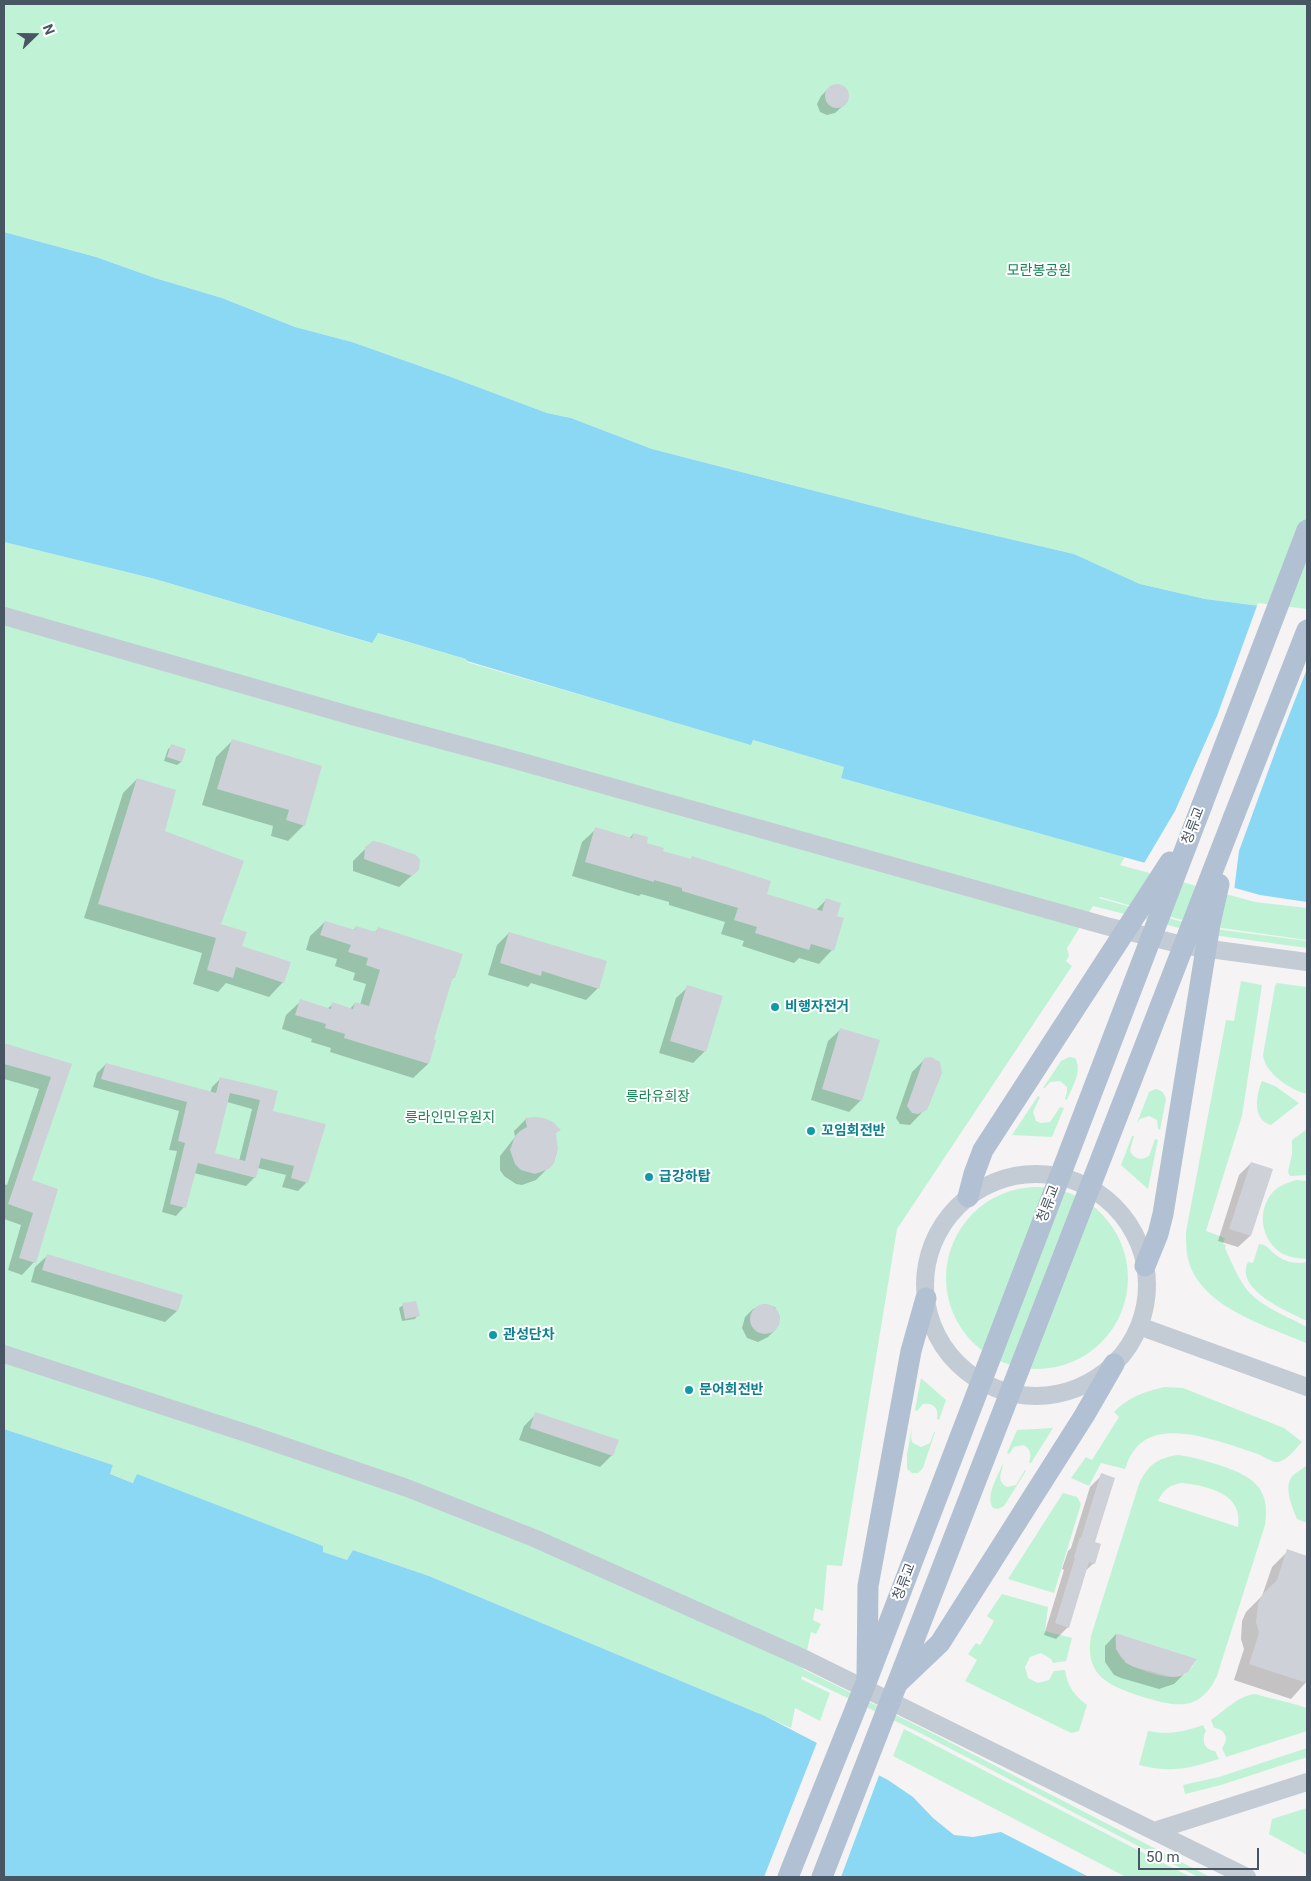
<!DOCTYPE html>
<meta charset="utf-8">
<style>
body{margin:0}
#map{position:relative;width:1311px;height:1881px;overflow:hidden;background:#f5f3f3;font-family:Roboto,sans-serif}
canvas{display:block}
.frame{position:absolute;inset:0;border:5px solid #485562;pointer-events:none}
.north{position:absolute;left:10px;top:10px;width:50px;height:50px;-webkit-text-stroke:4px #fff;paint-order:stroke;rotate:68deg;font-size:14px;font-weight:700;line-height:20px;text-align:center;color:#485562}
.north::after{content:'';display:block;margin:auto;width:18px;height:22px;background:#485562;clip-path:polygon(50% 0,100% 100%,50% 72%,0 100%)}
.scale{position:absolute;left:1138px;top:1848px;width:121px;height:22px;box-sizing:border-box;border:2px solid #485562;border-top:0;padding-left:6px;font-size:15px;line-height:18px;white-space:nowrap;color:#485562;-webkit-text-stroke:4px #fff;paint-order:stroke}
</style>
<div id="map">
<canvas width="1311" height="1881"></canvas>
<div class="frame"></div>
<div class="north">N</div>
<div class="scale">50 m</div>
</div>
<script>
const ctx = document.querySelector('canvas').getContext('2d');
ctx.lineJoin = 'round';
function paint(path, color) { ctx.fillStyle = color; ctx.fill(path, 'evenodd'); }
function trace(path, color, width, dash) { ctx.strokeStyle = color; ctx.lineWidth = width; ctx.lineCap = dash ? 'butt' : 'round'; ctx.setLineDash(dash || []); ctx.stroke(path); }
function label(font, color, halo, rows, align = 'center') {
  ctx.font = font + ' Roboto,"Noto Sans KR",sans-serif'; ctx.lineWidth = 4; ctx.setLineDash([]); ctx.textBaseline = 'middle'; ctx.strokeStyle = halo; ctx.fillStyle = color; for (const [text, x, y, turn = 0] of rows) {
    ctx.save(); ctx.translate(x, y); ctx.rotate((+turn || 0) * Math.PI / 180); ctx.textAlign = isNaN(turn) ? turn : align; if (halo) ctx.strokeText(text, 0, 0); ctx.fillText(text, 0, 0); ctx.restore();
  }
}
const green = new Path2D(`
 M4,4H1307V612L1205,599L1140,584L1074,554L924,519L652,449L571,418L547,413L451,377L352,342L295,327L222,298L155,278L96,257L4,232Z
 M4,542L155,579L371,643L377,633L466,659L467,662L751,744L753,740L844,767L841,778L1125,857L1120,865L1255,902L1307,908V940L1200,925L1100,897L1099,898L1200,927L1307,941V948L1199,933L1093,906L1067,948L1069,956L1066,961L1072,966L897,1229L842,1566L827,1565L823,1611L815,1608L813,1620L821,1624L816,1634L811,1632L803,1669L934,1734L1210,1877H1198L922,1734L802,1676L801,1679L830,1693L820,1721L795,1708L791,1728L765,1716L429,1576L353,1550L347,1560L322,1552L323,1546L137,1475L134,1483L110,1474L113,1465L4,1429Z
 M1241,981L1262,985L1242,1116L1206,1231L1225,1238L1223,1244L1226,1245L1225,1248C1231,1261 1237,1276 1245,1287C1258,1306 1287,1316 1307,1327L1306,1343C1265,1325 1200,1307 1188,1259C1186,1251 1186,1241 1186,1232L1226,1020L1234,1021Z
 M1277,983L1307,987V1094C1290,1090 1265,1073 1263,1055L1275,986Z
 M1069,1057L1075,1058C1083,1071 1072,1087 1067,1100L1065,1099L1067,1092V1087L1060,1081L1050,1082L1045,1088H1043L1061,1061Z
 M1262,1081L1275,1086L1299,1103L1271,1125C1252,1120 1256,1095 1262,1081Z
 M1155,1089C1161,1090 1164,1092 1166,1099L1160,1130L1158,1129L1157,1120L1149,1116L1140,1119L1137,1123L1149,1092Z
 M1038,1096L1040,1097L1033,1112L1036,1121L1041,1123L1050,1122L1060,1107L1064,1108L1052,1137L1012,1135Z
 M1307,1129V1175L1290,1176L1288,1172L1292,1154V1140Z
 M1132,1136H1134L1130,1151C1134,1159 1141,1161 1149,1156L1155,1139L1158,1140L1148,1189L1121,1165Z
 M1296,1180L1307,1181V1258L1306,1259C1296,1258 1287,1257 1280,1252C1261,1239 1257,1211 1272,1193C1278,1186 1287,1183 1296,1180Z
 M946 1278a91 91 0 1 1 182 0a91 91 0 1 1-182 0Z
 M1259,1244C1268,1244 1271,1253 1279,1257C1288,1263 1297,1264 1307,1262V1321C1289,1312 1234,1290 1248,1262L1253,1263Z
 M921,1378L946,1400L939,1420L937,1419C939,1409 934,1402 923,1404L917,1411L915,1410Z
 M1164,1387L1183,1388L1284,1428L1302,1442C1295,1449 1286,1463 1275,1462C1270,1461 1263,1456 1258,1454C1225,1444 1157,1414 1133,1452C1129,1457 1127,1464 1125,1469L1101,1463L1089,1486L1071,1478L1086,1457L1092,1460L1119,1417L1114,1412C1129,1397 1143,1392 1164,1387Z
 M912,1427L911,1439L913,1443L921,1447L930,1443L934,1432H935L923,1468L918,1473H912L907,1469V1454Z
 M1053,1428L1031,1463L1029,1462C1032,1454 1030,1448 1023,1445L1014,1447L1009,1454L1007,1453L1017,1430Z
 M1178,1455C1193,1457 1206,1461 1219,1465C1252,1476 1271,1487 1265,1525L1217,1676C1200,1712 1176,1707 1143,1697C1110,1686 1084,1677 1091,1636L1139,1484C1148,1465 1157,1458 1178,1455ZM1183,1483C1208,1486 1244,1494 1238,1527L1158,1501C1163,1490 1170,1484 1183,1483ZM1116,1633L1197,1659C1193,1666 1189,1673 1181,1676C1167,1681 1128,1668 1120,1656C1115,1649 1115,1641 1116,1633Z
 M1003,1463C1003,1471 995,1480 1007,1487L1016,1485L1025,1470L1026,1471L1004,1506L998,1509L993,1508C985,1496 998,1476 1003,1463Z
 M1307,1465V1523L1297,1519C1293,1509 1284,1489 1291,1478C1294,1473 1303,1469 1307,1465Z
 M1063,1493L1077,1497L1081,1504L1054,1593L1008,1579Z
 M1002,1594L1048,1607L1045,1631L1072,1638L1066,1661L1053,1663L1051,1659L1041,1653L1030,1657L1025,1667L1028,1678L1038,1683L1049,1680L1054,1671L1065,1670C1067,1686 1075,1696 1087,1705L1079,1731L1071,1733L965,1681L977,1660L968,1654L976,1643L980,1645L994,1621L987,1616Z
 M1255,1694C1272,1699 1290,1702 1307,1708V1731L1226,1757L1222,1748C1230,1739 1225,1729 1214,1728L1211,1720C1224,1711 1238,1696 1255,1694Z
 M1203,1725L1206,1731C1201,1740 1204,1750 1215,1751L1219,1759C1187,1769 1172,1773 1139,1765L1148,1731C1168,1735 1184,1732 1203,1725Z
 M904,1729L1157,1860L1191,1877H1126L893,1756Z
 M1307,1748V1757L1221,1785L1185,1794L1183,1785L1219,1777Z
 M1307,1808V1855L1269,1834L1272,1819Z`);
const water = new Path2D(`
 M4,232L96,257L155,278L222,298L295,327L352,342L451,377L547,413L571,418L652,449L924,519L1074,554L1140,584L1205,599L1307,612V902L1260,895L841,778L844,767L753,740L751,745L467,661L466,659L378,633L372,643L155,579L4,542Z
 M4,1429L113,1465L110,1474L133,1483L137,1474L323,1546V1552L347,1560L353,1550L429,1576L765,1716L888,1780L913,1797L933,1818L954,1835L973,1837L1001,1832L1089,1877H4Z`);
const pier = new Path2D(`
 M1258,603L1307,609V669L1281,736L1239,851L1234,891L1143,865L1175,811L1217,716Z
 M818,1740L880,1773L841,1877H764Z`);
const shadow = new Path2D(`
 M837,85L845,89L847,97L844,105L835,113L827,115L820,112L817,104L821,96L829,88Z
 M232,741L304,825L288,841L271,836L273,826L202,805L216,757Z
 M172,746L185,750L181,762L177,765L164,761L168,749Z
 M137,779L164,832L219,925L241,947L283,982L269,997L226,983L218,992L193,984L202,953L84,918L123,793Z
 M596,829L629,839L633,834L645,844L661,852L690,860L692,858L765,895L816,910L827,899L835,917L832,950L819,964L799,958L794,963L742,946L744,941L721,934L725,922L669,905V902L641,894L639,896L572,876L582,842Z
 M366,848L418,870L399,887L353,871V861Z
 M325,922L353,931L356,927L374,933L378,929L454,977L450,981L432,1040L435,1041L428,1064L413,1078L330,1052L331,1048L311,1042L312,1039L282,1029L286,1015L301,1001L327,1009L333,1004L350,1009L355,1003L360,1005L366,984L353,980L355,973L335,966L337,959L306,950L310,936Z
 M509,933L598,988L586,1000L531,983L528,987L488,975L497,945Z
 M688,987L705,1051L693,1063L659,1053L676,998Z
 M840,1030L861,1100L849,1112L811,1100L828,1041Z
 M4,1044L71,1064L30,1181L56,1189L34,1262L22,1275L8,1270L21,1225L4,1219V1184L7,1185L39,1089L4,1079Z
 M924,1060L941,1068L929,1105L910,1125L900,1124L896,1118L912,1072Z
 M106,1064L210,1093L212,1087L221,1078L276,1092L272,1112L324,1125L306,1183L298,1191L282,1187L286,1175L258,1168L255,1177L246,1186L194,1173L184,1207L176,1216L162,1212L177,1151L169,1150L179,1111L93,1087L97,1073ZM227,1102L252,1109L239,1161L214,1154Z
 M526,1119L554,1134L557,1149L556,1156L548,1168L536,1180L522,1185L516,1184L504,1176L500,1170V1156L515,1137L514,1131Z
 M1251,1163L1250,1236L1238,1247L1218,1241L1239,1175Z
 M47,1256L177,1311L165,1322L31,1282L35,1267Z
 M764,1304L775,1307L780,1318L776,1329L768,1337L758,1342L747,1338L742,1328L745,1317L753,1309Z
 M403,1305L418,1315L415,1319L402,1321L399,1308Z
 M536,1414L612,1455L600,1467L519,1440L524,1426Z
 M1102,1475L1094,1543V1563L1084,1572L1068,1627L1056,1639L1044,1635L1064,1570L1062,1569L1068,1551L1071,1548L1090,1487Z
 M1288,1551L1307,1557V1681L1291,1699L1234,1680L1244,1649L1241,1639L1242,1621L1246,1612L1262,1596L1272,1567Z
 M1116,1634L1187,1671L1174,1684L1159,1689L1121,1678L1114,1675L1105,1662V1646Z`);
const building = new Path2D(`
 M825 96a12 12 0 1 1 24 0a12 12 0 1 1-24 0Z
 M232,739L322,766L305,826L286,820L289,810L217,789Z
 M171,744L186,749L182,762L167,757Z
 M137,778L176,790L165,831L244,861L221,924L247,932L242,946L291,962L284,983L236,967L233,978L207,970L216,938L98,904Z
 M595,827L632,838L633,833L648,837L647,843L664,848L663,851L691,859L692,856L771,881L767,894L822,911L826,898L841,903L837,916L844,918L834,951L811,944L809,950L755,933L757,927L734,920L738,908L682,891V888L654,880V882L585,862Z
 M373,841L379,842L416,855L420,860L419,870L412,876L364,859L365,847Z
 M325,921L355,930L356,926L376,932L378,927L463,954L455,978L453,977L434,1039L436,1040L429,1064L344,1038L345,1034L325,1028L326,1024L295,1015L300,999L331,1009L332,1002L353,1009L355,1002L369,1006L380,970L366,965L368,958L348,952L351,945L320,935Z
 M509,932L607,961L599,989L542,971L541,976L500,963Z
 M687,985L723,996L706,1052L670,1041Z
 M840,1028L880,1040L862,1101L822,1089Z
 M4,1043L72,1064L32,1180L58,1189L36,1263L19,1258L33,1213L8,1204L51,1077L4,1064Z
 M931,1057L940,1062L942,1073L927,1110L918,1114L912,1113L907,1106L924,1058Z
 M106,1063L216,1093L220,1077L278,1091L273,1111L326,1124L308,1183L291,1178L294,1166L261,1158L256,1178L198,1163L186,1208L170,1204L185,1143L178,1141L187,1102L101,1079ZM230,1093L260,1100L245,1161L215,1153Z
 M534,1117L544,1118L553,1122L561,1130L556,1133L558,1149L554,1163L549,1169L535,1174L521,1170L515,1164L510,1150L515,1136L520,1131L527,1127L525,1118Z
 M1251,1162L1273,1169L1251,1236L1229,1229Z
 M47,1254L183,1295L178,1311L42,1270Z
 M416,1301L420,1316L405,1319L402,1303Z
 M750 1319a15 15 0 1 1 30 0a15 15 0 1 1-30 0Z
 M535,1412L619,1440L613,1456L530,1428Z
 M1101,1473L1115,1478L1095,1542L1101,1544L1095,1564L1089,1562L1069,1628L1055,1623L1075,1558L1074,1557L1080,1537L1081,1538Z
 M1287,1549L1307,1556V1683L1249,1664L1259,1633L1256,1622L1258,1604L1262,1595L1277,1580Z
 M1116,1633L1197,1659L1188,1672L1180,1676L1172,1677L1134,1667L1126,1663L1116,1649Z`);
const tertiary = new Path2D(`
 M4,616L356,717L508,758L1106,926L1187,946L1307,962
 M925 1285a111 111 0 1 1 222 0a111 111 0 1 1-222 0Z
 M1139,1326L1307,1387
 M4,1354L255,1436L407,1488L534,1538L805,1659L1247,1877
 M1154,1831L1307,1782`);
const primary = new Path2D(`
 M1202,805L1307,530
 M1234,816L1307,630
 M867,1677L868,1586L911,1351L926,1298
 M898,1683L940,1643L1084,1416L1114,1364`);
const primaryBridge = new Path2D(`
 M968,1197L974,1174L983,1150L1170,862
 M1145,1266L1158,1234L1163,1214L1210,924L1219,884
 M788,1877L867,1680L1202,805
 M822,1877L1234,816`);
const markers = [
 [775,1007,5,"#0f9aa8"],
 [811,1131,5,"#0f9aa8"],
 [649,1177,5,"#0f9aa8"],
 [493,1335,5,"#0f9aa8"],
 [689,1390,5,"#0f9aa8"]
];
const parkNames = [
 ["모란봉공원",1039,271],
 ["릉라유희장",658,1097],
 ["릉라인민유원지",450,1118]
];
const streetNames = [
 ["청류교",1194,826,-69],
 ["청류교",1049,1204,-69],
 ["청류교",905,1582,-69]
];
const cultureNames = [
 ["비행자전거",785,1007],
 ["꼬임회전반",821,1131],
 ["급강하탑",659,1177],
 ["관성단차",503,1335],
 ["문어회전반",699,1390]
];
paint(green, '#c0f3d6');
paint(water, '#8ad8f3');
paint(pier, '#f5f3f3');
paint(shadow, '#0003');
paint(building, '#ced1d8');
trace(tertiary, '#c3ccd5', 18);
trace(primary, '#b1c0d2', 21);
trace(primaryBridge, '#b1c0d2', 21);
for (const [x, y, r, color] of markers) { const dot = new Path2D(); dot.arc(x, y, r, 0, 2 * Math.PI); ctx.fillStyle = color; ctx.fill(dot); trace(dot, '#fff', 2); }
label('14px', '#118651', '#fff', parkNames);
label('14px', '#485562', '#fff', streetNames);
label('bold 14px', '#0d838f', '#fff', cultureNames, 'left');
</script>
